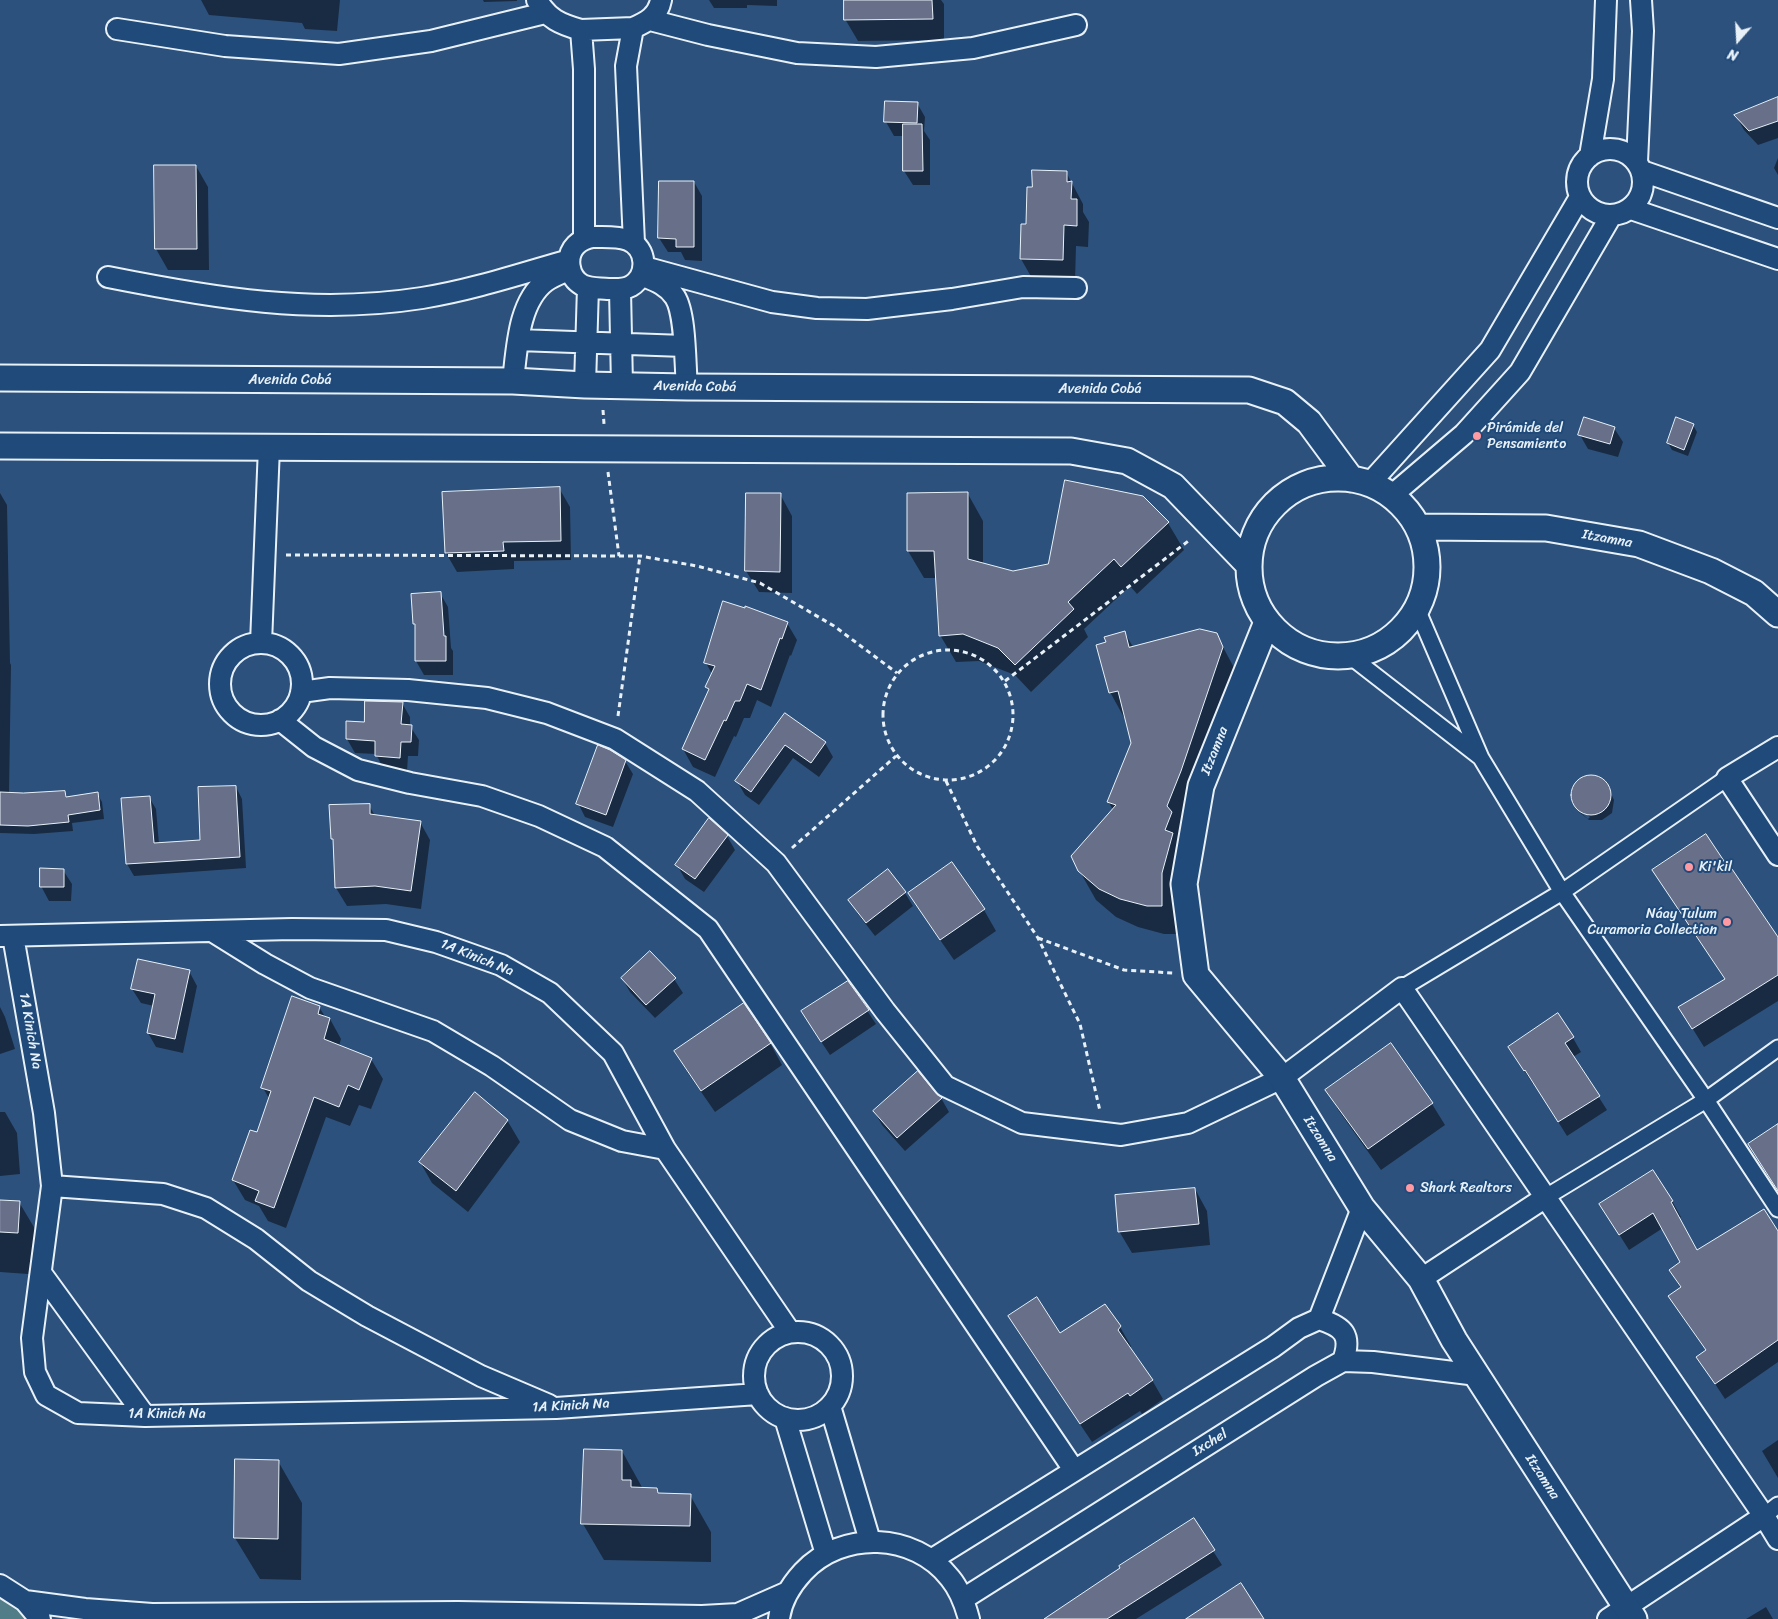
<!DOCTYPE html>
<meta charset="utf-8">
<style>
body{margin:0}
#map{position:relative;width:1778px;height:1619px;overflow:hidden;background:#2d517d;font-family:Sriracha,sans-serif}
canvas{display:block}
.north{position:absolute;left:1713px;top:15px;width:50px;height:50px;-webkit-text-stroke:4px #1f4a7a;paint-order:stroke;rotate:199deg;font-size:14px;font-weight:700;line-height:20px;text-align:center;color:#e8f1f8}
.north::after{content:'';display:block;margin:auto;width:18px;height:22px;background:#e8f1f8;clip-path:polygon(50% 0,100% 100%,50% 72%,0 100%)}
</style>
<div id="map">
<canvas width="1778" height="1619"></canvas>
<div class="north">N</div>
</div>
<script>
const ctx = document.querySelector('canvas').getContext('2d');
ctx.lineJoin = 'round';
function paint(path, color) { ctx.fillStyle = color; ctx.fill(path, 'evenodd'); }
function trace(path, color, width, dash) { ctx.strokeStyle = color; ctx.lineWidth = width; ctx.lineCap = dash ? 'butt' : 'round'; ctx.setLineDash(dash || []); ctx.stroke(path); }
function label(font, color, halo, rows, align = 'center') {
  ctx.font = font + ' Sriracha,sans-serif'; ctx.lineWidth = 4; ctx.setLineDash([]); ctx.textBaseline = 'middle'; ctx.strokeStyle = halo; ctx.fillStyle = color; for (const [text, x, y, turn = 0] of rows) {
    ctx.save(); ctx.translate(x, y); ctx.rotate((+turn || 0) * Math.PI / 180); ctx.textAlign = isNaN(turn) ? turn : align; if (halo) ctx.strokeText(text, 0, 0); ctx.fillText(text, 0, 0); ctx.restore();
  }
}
const green = new Path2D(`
 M0,1594L23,1608L30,1619H0Z`);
const shadow = new Path2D(`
 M201,0H340L337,31L305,29L302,23L209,15Z
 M483,0H517V1L484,2Z
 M709,0H777V6L747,5V8H714Z
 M845,0H941L944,4V40L858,41L845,19Z
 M917,103L925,117L924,131L930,140V185H913L904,171V136H894L886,122Z
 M1778,108V138L1758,145L1744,130L1736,116Z
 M1778,158V175L1774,168Z
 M196,166L208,187L209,270H168L156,249Z
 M1066,172L1083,204V212L1089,222L1088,247L1076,246L1075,281L1033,280L1021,259L1033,189Z
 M694,182L702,196V261L685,260L681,252H668L659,238Z
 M1693,425L1697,432L1688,456L1672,450L1668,443Z
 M1614,428L1623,442L1618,457L1588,449L1580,435Z
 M559,488L570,507L571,560L514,561V569L457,572L446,553Z
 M0,493L7,505L10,663L11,665L9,794L65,792L68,798L97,793L102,802L104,819L72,823L73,831L34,834L0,833Z
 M780,494L792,516V593L759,592L746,571Z
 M908,494H968L983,521V564L1013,572L1049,565L1168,523L1184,550L1137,594L1130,586L1084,629L1088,637L1031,692L1015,675L979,661L956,662L940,635L936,578H924L908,551Z
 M440,593L448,607L451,648L453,651V675H424L416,661V627L414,624Z
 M787,623L797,640L791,656L790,655L771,707L757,700L750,718H744L736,737L734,736L715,777L693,767L683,749L709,691L707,687L712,674L706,663Z
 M1125,633L1133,647L1216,634L1239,677L1177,903L1178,934H1164L1138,927L1116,917L1096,900L1079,870L1113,810L1108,801L1133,743L1126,721L1110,692L1107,643Z
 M402,703L410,717V726L419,740L418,756H408L407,771L384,770L376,754L355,753L347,739L366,723Z
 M785,714L825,743L833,757L819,777L793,758L759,805L745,795L737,781Z
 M625,761L633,774L613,827L585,817L578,803Z
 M1588,777L1600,779L1608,787L1614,800L1612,813L1602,820H1589L1579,812V811L1588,819L1590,817L1575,804L1573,799L1574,787L1583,779Z
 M236,787L242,799L246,868L134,876L127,864L149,797L156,809L159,844L202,841Z
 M369,805L375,816L420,822L430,840L421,909L386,904L347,906L336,888L334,843L332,838Z
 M727,836L735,850L704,892L685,879L677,865Z
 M63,870L72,884L71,901H49L41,886Z
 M1654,870L1778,939V1001L1704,1047L1691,1026L1725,980Z
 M905,893L913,906L875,936L858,914L850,900Z
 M909,893L984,910L996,931L954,960L922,914Z
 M189,971L197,986L183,1053L156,1047L148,1033L154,1006L141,1003L132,989Z
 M622,978L674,979L683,993L655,1018L630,992Z
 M848,982L876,1024L830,1055L810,1025Z
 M0,1007L5,1017L15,1049L0,1054Z
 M319,1007L326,1018L330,1019L341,1039L339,1046L371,1059L383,1079L371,1109L359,1105L350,1126L326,1117L286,1228L268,1221L259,1206L245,1200L233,1180L257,1134L270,1100L263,1088Z
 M1573,1038L1581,1052L1573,1057L1607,1110L1567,1136L1534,1083L1533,1084L1518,1061Z
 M770,1043L782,1065L715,1112L688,1073L675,1052Z
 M1391,1045L1432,1104L1445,1125L1381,1170L1339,1111L1327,1090Z
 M941,1098L949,1112L905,1151L882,1125L874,1111Z
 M0,1112H5L17,1133L20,1174L0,1176Z
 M507,1120L520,1142L468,1212L432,1183L420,1162Z
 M1195,1189L1207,1211L1210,1245L1132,1253L1119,1231Z
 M0,1201L19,1202L44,1244L42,1275L0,1272Z
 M1672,1201L1681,1217L1679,1218L1697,1252L1778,1234V1362L1725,1399L1698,1358L1707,1351L1679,1312L1681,1289L1670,1270L1682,1262L1663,1228L1629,1250L1610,1220Z
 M1009,1316L1060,1334L1120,1327L1131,1346L1129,1349L1152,1380L1163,1399L1142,1414L1140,1411L1092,1442L1020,1335Z
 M1778,1440V1478L1762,1451Z
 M622,1451L643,1489H657L660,1495H690L711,1532V1562L604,1560L583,1524Z
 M278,1461L302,1503L301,1580L260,1579L235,1538Z
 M1213,1551L1222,1565L1136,1619H1045Z
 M1766,1607L1773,1619H1746Z`);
const building = new Path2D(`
 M844,0H932L933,19L844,20Z
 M1778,97V121L1749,131L1734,115Z
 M885,101L918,102L917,123L884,122Z
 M903,124H922L923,171H903Z
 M154,165H196L197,249H155Z
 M1032,170L1067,171V182L1072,181L1071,199H1077V226L1064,225L1063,260L1020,259L1021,224H1026L1027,187H1032Z
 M659,181H694V247H676V239L658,238Z
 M1584,417L1615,427L1610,444L1578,435Z
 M1676,417L1694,424L1684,450L1667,443Z
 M1065,480L1143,496L1169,522L1121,567L1114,559L1068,602L1074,609L1015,665L998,648L963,634L939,636L934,551H907V493L968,492V559L1013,571L1048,564Z
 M560,487L561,541L503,542L504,551L445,553L442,492Z
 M746,493H781L780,572L745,571Z
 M441,592L444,636H446V661H415V624H413L411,594Z
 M723,601L745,608V606L788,622L782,639L780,638L761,690L747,684L740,701H735L726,721L724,720L705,760L682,749L709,689L705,687L715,666L704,663Z
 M1200,629L1217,633L1223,647L1181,771L1167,806L1172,812L1165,830L1173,833L1162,873V906H1147L1120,899L1099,889L1078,871L1071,856L1116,805L1107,802L1131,743L1118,691L1109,693L1096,645L1106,642L1104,637L1125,631L1129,647Z
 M365,701L403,702L401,724L412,725L411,742H401L400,758L375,756V741L346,739V721L364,722Z
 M785,713L826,742L811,763L785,745L751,792L735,781Z
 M598,745L610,750L626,760L606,815L576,804Z
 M1571 795a20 20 0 1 1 40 0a20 20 0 1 1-40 0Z
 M236,786L240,857L126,864L121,798L150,796L154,843L200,840L198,787Z
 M65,791L66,797L98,792L100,810L68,815L69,822L28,826L0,825V792L23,793Z
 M370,804V814L421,821L411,891L375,886L335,888L333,839H331L329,805Z
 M709,818L728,835L695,879L675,865Z
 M1706,834L1730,870L1732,869L1778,937V975L1692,1029L1678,1007L1725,979L1652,870Z
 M952,862L985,909L940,940L908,893Z
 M40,868L64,869V887H40Z
 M888,869L906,892L866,923L848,900Z
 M650,951L676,978L646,1005L621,978Z
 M138,959L190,970L175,1039L147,1033L155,994L131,989Z
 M848,981L869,1010L821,1042L801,1011Z
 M292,996L320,1006L318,1014L330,1018L324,1039L372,1058L359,1090L348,1085L339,1107L314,1097L274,1208L255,1201L259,1191L232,1180L250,1130L257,1132L271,1091L261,1088Z
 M744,1003L771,1043L701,1091L674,1051Z
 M1558,1013L1574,1037L1565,1043L1600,1096L1558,1122L1525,1070L1524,1071L1508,1047Z
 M1391,1043L1433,1103L1368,1149L1325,1090Z
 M918,1071L936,1093L942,1098L897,1138L873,1111Z
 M475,1092L508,1120L456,1191L419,1162Z
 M1778,1124V1191L1748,1144Z
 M1653,1170L1673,1201L1671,1202L1697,1250L1764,1209L1778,1231V1340L1715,1384L1696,1357L1706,1350L1668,1296L1681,1287L1669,1270L1680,1262L1653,1213L1619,1235L1599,1204Z
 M1195,1188L1199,1224L1118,1232L1115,1195Z
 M0,1200L20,1201L18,1233L0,1232Z
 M1037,1297L1060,1333L1105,1304L1121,1326L1118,1330L1153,1380L1130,1396L1128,1393L1080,1424L1008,1316Z
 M584,1449L622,1450V1480H631V1487L657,1488L658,1493L691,1494L690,1526L581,1524Z
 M235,1459L279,1460L278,1539L234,1538Z
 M1194,1518L1215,1550L1107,1619H1044L1120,1568L1119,1566Z
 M1241,1583L1264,1619H1186Z`);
const path = new Path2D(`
 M603,410L604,424
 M608,472L619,556
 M286,555L640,556L697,566L760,583L834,626L897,673
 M883 715a65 65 0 1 1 130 0a65 65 0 1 1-130 0Z
 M1005,681L1191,539
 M618,716L640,556
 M946,781L977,846L1038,938L1080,1024L1100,1111
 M792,848L896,756
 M1038,938L1124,970L1173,973`);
const pedestrian = new Path2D(`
 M1417,609L1481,758L1562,892L1706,1100L1778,1209
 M1350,656L1480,757
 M1402,988L1562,892L1727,778
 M1546,1197L1706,1100L1778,1048
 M1764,1516L1778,1505`);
const minor = new Path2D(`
 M537,0C548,19 560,24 581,30L584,69V239
 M650,20L708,35L797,53L876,57L973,48L1076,25
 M117,29L225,46L339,54L431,41L545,13
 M581,30L633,28
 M1577 182a33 33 0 1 1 66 0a33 33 0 1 1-66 0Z
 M1590,156L1603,79L1606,0
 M1637,162L1643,31L1641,0
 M1642,171L1778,218
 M1631,209L1778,259
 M593,237C604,237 618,236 628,240C647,248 649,275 631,286C624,290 616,289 608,289C600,288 590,289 582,285C568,277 565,256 576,245C581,240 587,238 593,237Z
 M634,243L626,66L633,28C647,22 658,16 661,0
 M644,267L772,302L817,308L867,309L952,299L1023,287L1076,288
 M643,276C656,281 667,285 675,297C686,314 685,366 687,387
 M108,277C213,298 314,315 422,298C472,290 520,274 569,260
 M620,290L622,385
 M518,340L684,346
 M513,381C517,349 518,302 546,281C553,276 562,273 570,269
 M585,385L588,287
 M1370,483L1490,350L1580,197
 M1390,497L1464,434L1520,372L1611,216
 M261,643L269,447
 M220 684a41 41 0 1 1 82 0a41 41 0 1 1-82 0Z
 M301,692L330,688L408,690L487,698L547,713L615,739L697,791L776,863L885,1011L945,1086L1022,1123L1121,1135L1188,1123L1282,1078L1402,988L1764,1516L1778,1539
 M280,720L314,747L358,770L410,783L482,796L539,816L605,847L708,929L1074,1470
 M1778,747L1727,778L1778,855
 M212,931L265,964L310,988L433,1031L492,1066L570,1120L622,1141L665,1149
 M0,936L292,929L386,930L436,942L501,965L550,993L613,1053L665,1149L790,1332
 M13,936L44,1113L52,1186L32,1338L35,1372L46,1395L78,1413L145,1416L556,1408L758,1394
 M52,1186L163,1194L206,1208L256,1239L309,1281L367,1316L481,1376L549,1405
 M41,1273L145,1416
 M1421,1279L1546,1197
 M1319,1319C1344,1327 1352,1335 1343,1361
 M754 1376a44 44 0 1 1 88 0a44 44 0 1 1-88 0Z
 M830,1406L870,1541
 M785,1418L826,1554
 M931,1560L1273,1347L1299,1328L1319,1319L1362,1208
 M0,1585L25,1601L40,1619
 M963,1599L1316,1376L1343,1361L1373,1362L1477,1375
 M25,1601L85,1609L152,1614L458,1612L702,1616L738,1614L788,1592
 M779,1619C781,1602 791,1585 803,1572C842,1530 914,1532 950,1578C960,1590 965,1604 969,1619
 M1608,1619L1764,1516`);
const tertiary = new Path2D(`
 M0,378L513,381L585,385L687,387L1249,390L1285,402L1309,422L1351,479
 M0,446L1071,451L1127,461L1173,486L1248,564
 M1249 567a89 89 0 1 1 178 0a89 89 0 1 1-178 0Z
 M1418,527L1546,528L1639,544L1711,571L1754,593L1778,614
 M1267,622L1201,786L1184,884L1196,975L1282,1078L1362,1208L1421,1279L1454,1340L1634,1619`);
const markers = [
 [1477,436,5,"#ff9aa2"],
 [1689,867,5,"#ff9aa2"],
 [1727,922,5,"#ff9aa2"],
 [1410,1188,5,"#ff9aa2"]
];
const streetNames = [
 ["Avenida Cobá",290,380],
 ["Avenida Cobá",695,387,1],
 ["Avenida Cobá",1100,389],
 ["Itzamna",1607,539,10],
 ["Itzamna",1215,751,-68],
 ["1A Kinich Na",477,958,22],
 ["1A Kinich Na",30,1031,80],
 ["Itzamna",1320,1139,58],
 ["1A Kinich Na",571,1406,-3],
 ["1A Kinich Na",167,1414],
 ["Ixchel",1210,1443,-32],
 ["Itzamna",1542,1477,57]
];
const poiNames = [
 ["Pirámide del",1487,428],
 ["Pensamiento",1487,444],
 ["Ki'kil",1699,867],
 ["Náay Tulum",1717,914,"right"],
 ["Curamoria Collection",1717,930,"right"],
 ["Shark Realtors",1420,1188]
];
paint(green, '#507d87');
paint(shadow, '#0007');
paint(building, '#676f89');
trace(building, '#e8f1f8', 1);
trace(pedestrian, '#e8f1f8', 19);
trace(minor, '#e8f1f8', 24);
trace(tertiary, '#e8f1f8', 29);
trace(path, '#e8f1f8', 3, [5, 4]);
trace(pedestrian, '#1f4a7a', 15);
trace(minor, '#1f4a7a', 20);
trace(tertiary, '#1f4a7a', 25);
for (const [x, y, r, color] of markers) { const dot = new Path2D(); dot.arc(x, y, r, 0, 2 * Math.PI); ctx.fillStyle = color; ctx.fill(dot); trace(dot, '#1f4a7a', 2); }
label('14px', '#e8f1f8', '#1f4a7a', streetNames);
label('14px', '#e8f1f8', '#1f4a7a', poiNames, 'left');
</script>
